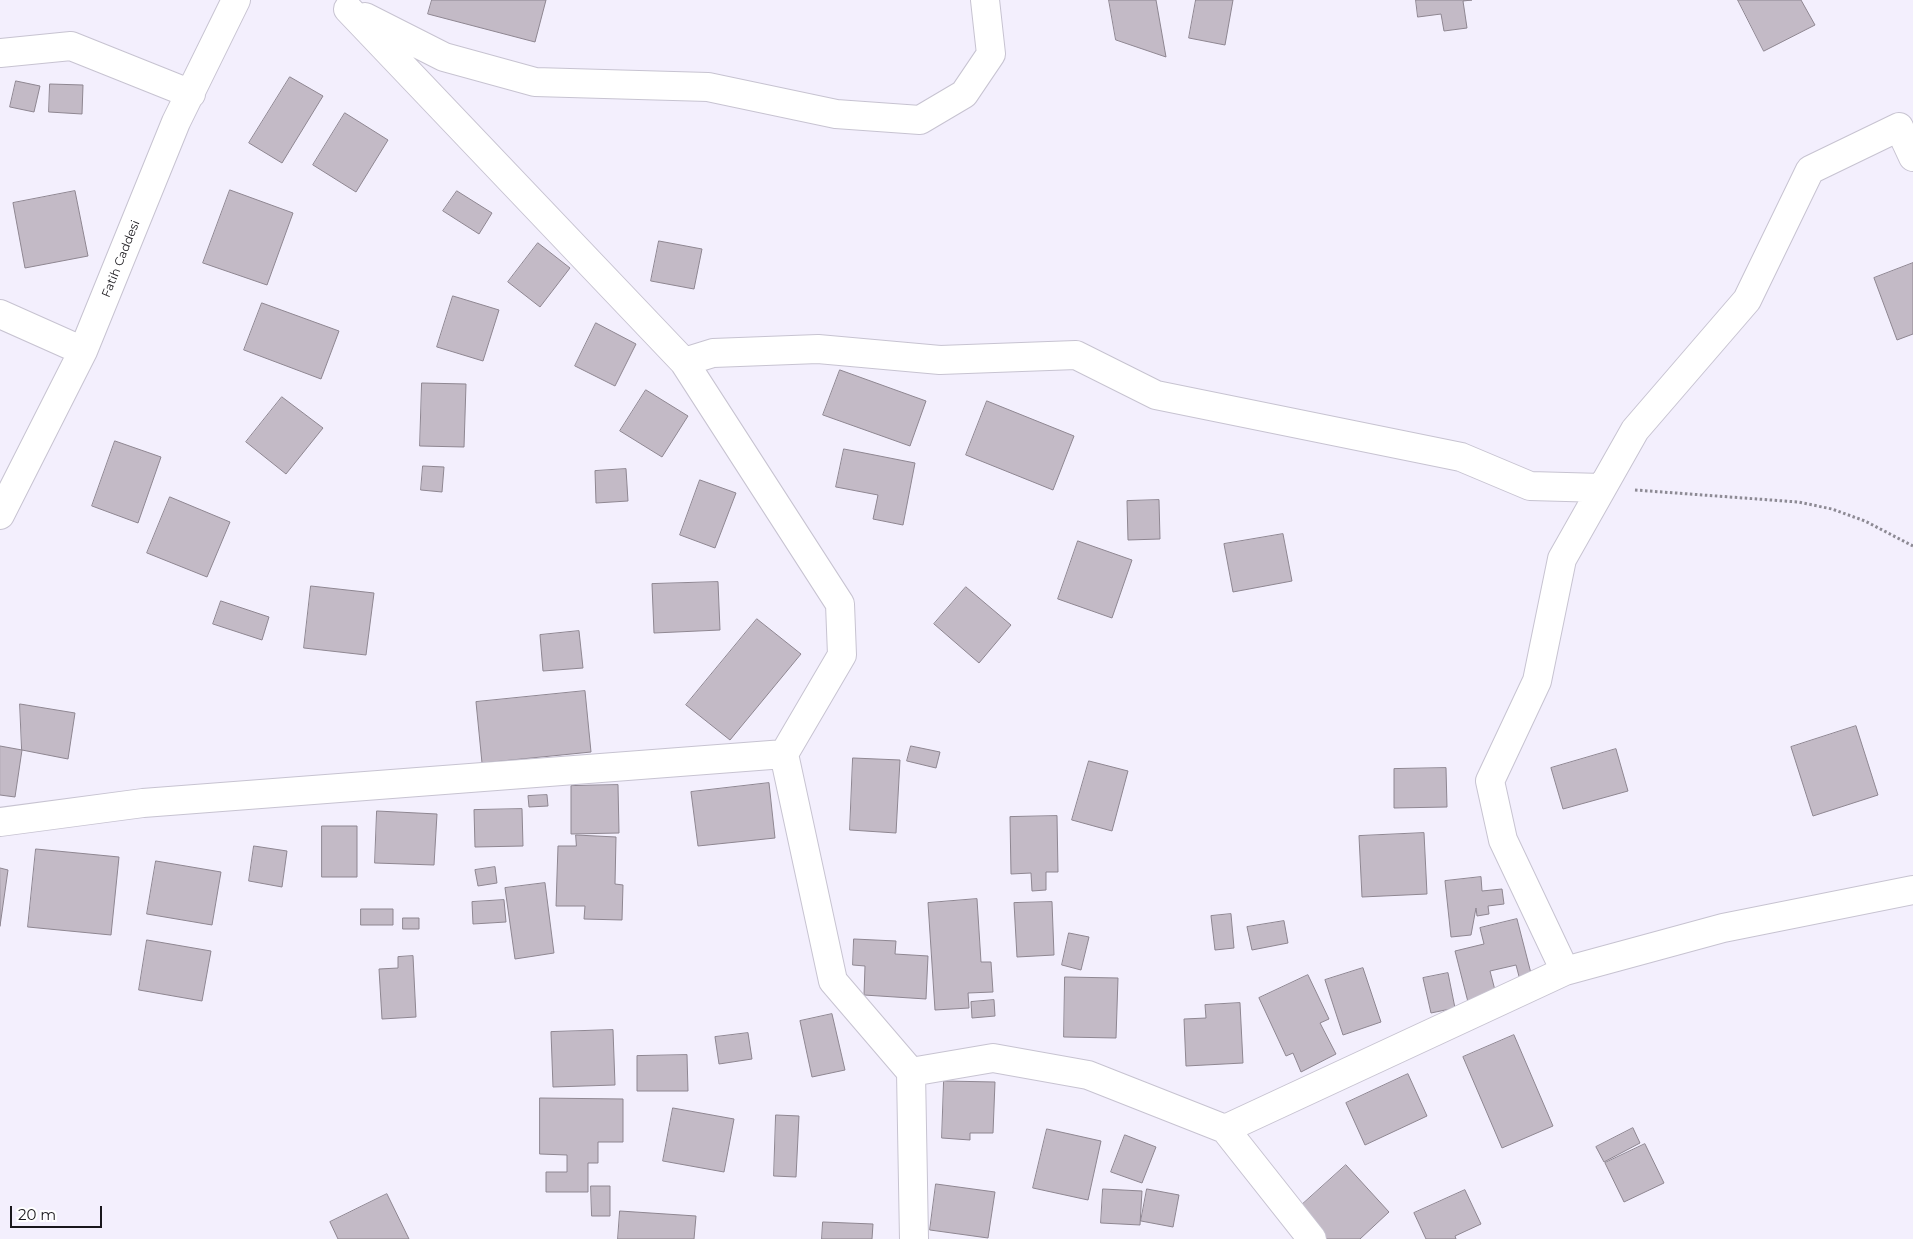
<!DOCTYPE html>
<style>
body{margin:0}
#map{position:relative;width:1913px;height:1239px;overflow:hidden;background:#f3effd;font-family:Montserrat,sans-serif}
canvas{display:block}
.scale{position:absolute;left:10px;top:1206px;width:92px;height:22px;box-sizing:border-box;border:2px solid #19171c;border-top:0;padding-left:6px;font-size:15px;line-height:18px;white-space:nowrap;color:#19171c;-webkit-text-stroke:4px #fff;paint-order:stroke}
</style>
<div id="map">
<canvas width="1913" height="1239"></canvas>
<div class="scale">20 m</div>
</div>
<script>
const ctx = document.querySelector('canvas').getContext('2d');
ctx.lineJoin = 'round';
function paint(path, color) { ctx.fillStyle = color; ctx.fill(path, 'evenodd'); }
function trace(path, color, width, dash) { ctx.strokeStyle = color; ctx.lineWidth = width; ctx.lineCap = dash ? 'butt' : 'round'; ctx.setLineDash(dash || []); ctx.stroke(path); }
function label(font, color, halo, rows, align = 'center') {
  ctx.font = font + ' Montserrat,sans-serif'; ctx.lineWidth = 5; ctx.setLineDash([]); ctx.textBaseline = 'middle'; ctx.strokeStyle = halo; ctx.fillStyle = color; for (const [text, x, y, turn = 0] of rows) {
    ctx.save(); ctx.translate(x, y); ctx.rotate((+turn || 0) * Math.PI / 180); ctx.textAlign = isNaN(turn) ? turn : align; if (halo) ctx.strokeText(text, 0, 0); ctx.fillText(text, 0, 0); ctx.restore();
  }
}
const building = new Path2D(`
 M432,0H546L535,42L428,14Z
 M1109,0H1156L1166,57L1116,40Z
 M1196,0H1233L1225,45L1189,38Z
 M1416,0H1472L1463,1L1467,28L1444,31L1441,14L1418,17Z
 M1738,0H1801L1815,25L1764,51Z
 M290,77L323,96L282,163L249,143Z
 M16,81L40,86L34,112L10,107Z
 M50,84L83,85L82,114L49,112Z
 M345,113L388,140L356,192L313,165Z
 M230,190L293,213L267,285L203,263Z
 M75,191L88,256L25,268L13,203Z
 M457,191L492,213L479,234L443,211Z
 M659,241L702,249L694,289L651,281Z
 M538,243L570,268L540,307L508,282Z
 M1913,263V334L1897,340L1874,278Z
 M453,296L499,310L483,361L437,347Z
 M262,303L339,331L321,379L244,350Z
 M596,323L636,344L615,386L575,366Z
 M840,370L926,401L910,446L823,415Z
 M422,383L466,384L464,447L420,446Z
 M646,390L688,416L662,457L620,431Z
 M282,397L323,428L286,474L246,442Z
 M987,401L1074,436L1053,490L966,455Z
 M115,441L161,457L138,523L92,506Z
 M844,449L915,463L903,525L873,519L878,495L836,487Z
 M423,466L444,467L442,492L421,490Z
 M626,469L628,501L596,503L595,471Z
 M700,480L736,493L715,548L680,535Z
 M170,497L230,522L207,577L147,553Z
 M1159,500L1160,539L1128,540L1127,501Z
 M1283,534L1292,581L1233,592L1224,544Z
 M1078,541L1132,560L1112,618L1058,599Z
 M718,582L720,630L654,633L652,584Z
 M311,586L374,593L366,655L304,648Z
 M966,587L1011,625L979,663L934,624Z
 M221,601L269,617L262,640L213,624Z
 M757,619L801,654L730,740L686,705Z
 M579,631L583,668L543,671L540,635Z
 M585,691L591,752L482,763L476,702Z
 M20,704L75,713L68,759L22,750Z
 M1856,726L1878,795L1813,816L1791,747Z
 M0,746L22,750L15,797L0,795Z
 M911,746L940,752L936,768L907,761Z
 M1616,749L1628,791L1563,809L1551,768Z
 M853,758L900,760L896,833L850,830Z
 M1089,761L1128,771L1112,831L1072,820Z
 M1446,768L1447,807L1394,808V769Z
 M769,783L775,838L698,846L691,792Z
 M618,785L619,833L571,834V786Z
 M547,795L548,806L529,807L528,796Z
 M522,809L523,846L475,847L474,810Z
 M377,811L437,814L434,865L375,863Z
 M1057,816L1058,872H1046V890L1032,891L1031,873L1011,874L1010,817Z
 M322,826H357V877H322Z
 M1424,833L1427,894L1362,897L1359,836Z
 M576,835L616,837L615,884L623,885L622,920L584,919L585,906H556L558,846H576Z
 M254,846L287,851L282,887L249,881Z
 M36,849L119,857L111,935L28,927Z
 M156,861L221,872L212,925L147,914Z
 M495,867L497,883L478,886L475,870Z
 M0,868L8,870L0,926Z
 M1481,877L1482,891L1502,889L1504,904L1488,906L1489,914L1477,916L1476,908L1471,935L1451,937L1445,881Z
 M545,883L554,953L515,959L505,888Z
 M977,899L981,962H991L993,992L968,993L969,1008L935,1010L928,903Z
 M504,900L506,922L473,924L472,902Z
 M1052,902L1054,955L1017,957L1014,903Z
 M361,909H393V925H361Z
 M1231,914L1234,948L1215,950L1211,916Z
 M403,918H419V929H403Z
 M1517,919L1533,981L1521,984L1516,965L1490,971L1496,994L1468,1002L1455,951L1484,944L1480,928Z
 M1284,921L1288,943L1252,950L1247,927Z
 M1069,933L1089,937L1081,970L1062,965Z
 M854,939L896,941L895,954L928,956L926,999L864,995L865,966L853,965Z
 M147,940L211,951L202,1001L139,990Z
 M413,956L416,1017L382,1019L379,969L398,968V957Z
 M1363,968L1381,1022L1343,1035L1325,980Z
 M1448,973L1455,1008L1431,1013L1423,978Z
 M1308,975L1329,1019L1320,1023L1336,1054L1301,1072L1293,1053L1286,1056L1259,998Z
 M1065,977L1118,978L1116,1038L1064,1037Z
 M994,1000L995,1016L972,1018L971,1002Z
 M1240,1003L1243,1063L1186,1066L1184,1019L1206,1018L1205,1005Z
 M832,1014L845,1070L812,1077L800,1021Z
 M613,1030L615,1085L553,1087L551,1032Z
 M748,1033L752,1059L719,1064L715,1037Z
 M1514,1035L1553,1126L1502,1148L1463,1057Z
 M687,1055L688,1091H637V1056Z
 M1408,1074L1427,1116L1365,1145L1346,1103Z
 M944,1081L995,1082L993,1133H970V1140L942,1138Z
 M540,1098L623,1099V1142H598V1163H588V1192H546V1172H567V1155L540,1154Z
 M673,1108L734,1119L724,1172L663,1161Z
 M776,1115L799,1116L796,1177L774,1176Z
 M1633,1128L1640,1143L1604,1162L1596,1147Z
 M1047,1129L1101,1141L1088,1200L1033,1188Z
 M1125,1135L1156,1147L1142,1183L1111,1172Z
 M1645,1144L1664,1183L1624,1202L1605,1163Z
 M1346,1165L1389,1212L1360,1239H1319L1294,1212Z
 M936,1184L995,1192L988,1238L930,1230Z
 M591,1186H610V1216H592Z
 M1103,1189L1142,1191L1140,1225L1101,1223Z
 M1147,1189L1179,1195L1173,1227L1141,1221Z
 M1465,1190L1481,1224L1455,1236L1456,1239H1426L1414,1213Z
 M387,1194L409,1239H338L330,1222Z
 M620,1211L696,1216L694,1239H618Z
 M823,1222L873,1224L872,1239H822Z`);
const path = new Path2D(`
 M1635,490L1798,502L1832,509L1865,521L1913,546`);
const minor = new Path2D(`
 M348,9L684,362L840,604L842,655L784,754L833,981L911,1072
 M365,17L444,57L535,82L708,87L836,114L920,120L964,94L991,54L985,0
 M0,53L71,46L191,94
 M0,314L83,351
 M684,362L713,353L818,349L940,360L1076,355L1156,395L1461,457L1530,486L1602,488
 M0,515L83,351L176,122L236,0
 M0,822L143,803L784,754
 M1565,971L1503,840L1490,781L1537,681L1562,559L1635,430L1747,300L1810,170L1899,127L1913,157
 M911,1072L993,1058L1088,1075L1225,1129L1312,1239
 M911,1072L914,1239
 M1225,1129L1565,971L1723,928L1913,890`);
const streetNames = [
 ["Fatih Caddesi",121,259,-68]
];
paint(building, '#c3bac6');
trace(building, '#8e8691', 1);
trace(minor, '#c7c3d1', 30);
trace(path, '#8d8a94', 3, [2.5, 2.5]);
trace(minor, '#fff', 28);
label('12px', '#19171c', '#fff', streetNames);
</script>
